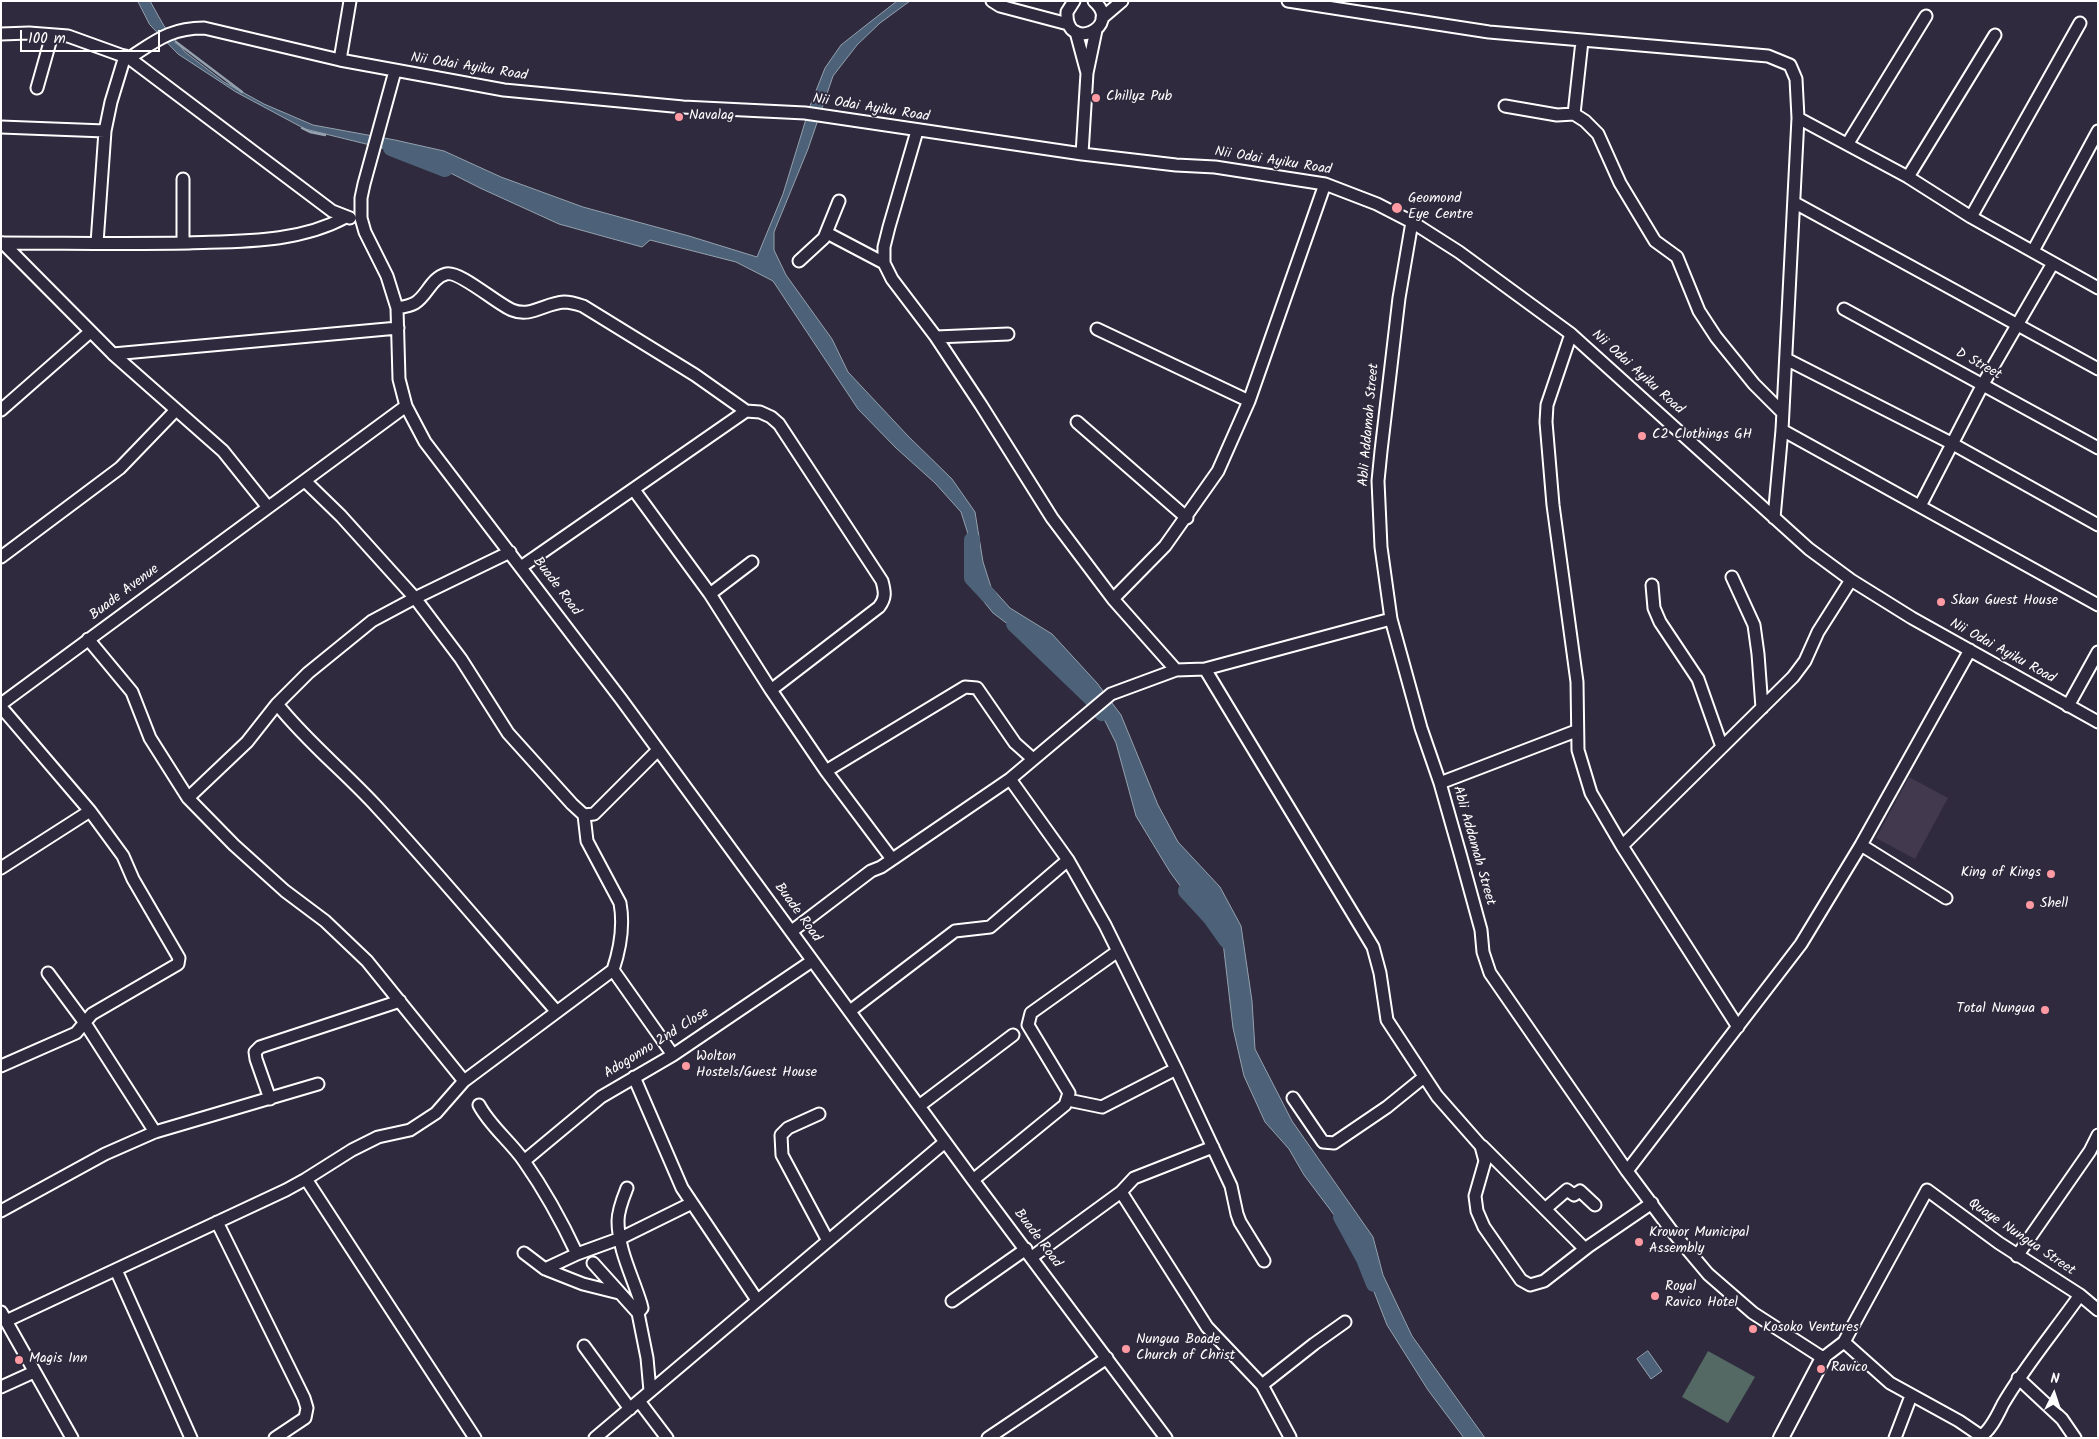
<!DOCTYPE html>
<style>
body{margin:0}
#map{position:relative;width:2099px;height:1439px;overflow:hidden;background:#2f2a3d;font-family:Kalam,sans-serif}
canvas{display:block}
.frame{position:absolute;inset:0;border:2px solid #fff;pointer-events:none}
.north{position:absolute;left:2029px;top:1369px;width:50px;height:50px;-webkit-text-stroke:4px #2f2a3d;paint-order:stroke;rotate:4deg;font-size:14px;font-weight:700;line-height:20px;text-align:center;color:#fff}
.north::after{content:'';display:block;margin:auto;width:18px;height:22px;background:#fff;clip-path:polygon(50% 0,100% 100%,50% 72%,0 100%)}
.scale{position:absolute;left:20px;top:30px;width:140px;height:22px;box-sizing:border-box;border:2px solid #fff;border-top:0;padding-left:6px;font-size:15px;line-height:18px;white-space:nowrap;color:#fff;-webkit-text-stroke:4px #2f2a3d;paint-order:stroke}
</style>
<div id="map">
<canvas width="2099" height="1439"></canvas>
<div class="frame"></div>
<div class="north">N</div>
<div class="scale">100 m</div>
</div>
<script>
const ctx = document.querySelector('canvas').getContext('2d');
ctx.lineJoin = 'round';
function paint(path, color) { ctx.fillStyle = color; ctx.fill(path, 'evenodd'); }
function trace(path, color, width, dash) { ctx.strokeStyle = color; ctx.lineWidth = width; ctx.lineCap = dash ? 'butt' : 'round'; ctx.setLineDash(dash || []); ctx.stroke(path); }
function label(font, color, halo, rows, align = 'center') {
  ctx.font = font + ' Kalam,sans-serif'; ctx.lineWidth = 4; ctx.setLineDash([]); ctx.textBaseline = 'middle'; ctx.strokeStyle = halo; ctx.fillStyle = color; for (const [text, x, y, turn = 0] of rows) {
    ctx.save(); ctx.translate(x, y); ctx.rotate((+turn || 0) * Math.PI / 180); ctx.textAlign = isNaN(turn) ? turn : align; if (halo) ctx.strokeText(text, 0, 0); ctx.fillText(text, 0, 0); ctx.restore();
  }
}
const built = new Path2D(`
 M1909,777L1948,798L1915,859L1876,838Z`);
const green = new Path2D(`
 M1708,1351L1755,1377L1728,1423L1682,1397Z`);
const water = new Path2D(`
 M138,1H150L164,26L185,52L224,82L264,104L313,125L395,140L444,151L501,177L583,207L689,236L757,257L783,194L810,106L825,68L841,45L865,26L897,1H910L880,23L857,45L833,76L808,149L774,232V250L786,275L832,339L848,372L908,436L952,479L975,512L983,562L991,587L1010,608L1052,634L1097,683L1121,715L1158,805L1178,842L1220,887L1241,926L1252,1001L1255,1049L1292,1121L1373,1237L1383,1275L1412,1336L1485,1438H1464L1428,1390L1387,1325L1371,1284L1361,1245L1347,1232L1304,1175L1289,1149L1265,1122L1244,1076L1233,1028L1223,942L1212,915L1189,898L1170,872L1136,816L1116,743L1104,719L1083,687L1054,654L1017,631L993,613L977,593L969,537L961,512L935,483L896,448L858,409L773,281L736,262L650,240L642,247L559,224L480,188L419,157L305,129L236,92L178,54L150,25Z
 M1648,1351L1662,1371L1651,1379L1637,1359Z`);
const stream = new Path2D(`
 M176,42L242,92
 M302,128L310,132L325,135`);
const river = new Path2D(`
 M391,148L445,169
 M972,540V578L989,596
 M1014,624L1092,699L1102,713
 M1186,891L1210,917L1227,941
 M1341,1217L1364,1259L1374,1284`);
const minor = new Path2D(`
 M992,1L1000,6L1068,24
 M1074,1L1067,12C1065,54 1124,27 1094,1
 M1288,1L1489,32L1768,56L1790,65L1796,79L1798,118L1782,430L1774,518
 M1102,18L1122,1
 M1076,32L1087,73
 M1,34L29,33L68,36L129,58C156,41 170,28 204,28L340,60L504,90L683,107L805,113L1082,154L1176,165L1215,167L1325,184L1377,204L1412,222L1459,252L1571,334L1809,549L1851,580L1912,618L2098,722
 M129,58L332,211L350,218
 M340,60L350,1
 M395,71L364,184L361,198V218L365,232L387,276L397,308L399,379L406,406L425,442L621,699L973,1180L1166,1438
 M37,88L52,35
 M1505,106L1557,115L1574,114L1585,121L1598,134L1620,183L1655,241L1677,257L1699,311L1716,337L1754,384L1782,412
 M1574,114L1582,41
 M1798,118L1908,177L1971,217L2098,288
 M1,127L105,131
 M917,131L889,227L884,247V263L892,279L936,337L981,405L1052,518L1113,599L1176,670
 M1848,143L1926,16
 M1082,154L1087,73L1096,30
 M1908,177L1995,35
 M183,179V243
 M1795,203L2098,369
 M1971,217L2080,23
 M1412,222L1399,298L1381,451L1378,481L1381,547L1391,619L1421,728L1440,783L1461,857L1481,930L1483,952L1490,973L1627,1171L1671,1230L1708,1274L1753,1313L1823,1358L1844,1342L1927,1190L1999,1243L2080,1295L2098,1310
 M827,233L884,263
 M1,243C64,243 126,244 189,243C242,241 298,243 346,217
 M3,243L113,354L223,451L267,506
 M97,243L105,131L111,102L125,56
 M2033,251L2098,131
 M799,261L824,238L839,201
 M397,308C403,307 410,306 415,303C427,296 431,278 446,274C459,270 497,304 512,310C531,318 545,303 564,302C570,302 577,304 583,306L695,375L746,411L760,412L771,417L779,424L882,581C885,592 886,598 879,607L771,690
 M1844,309L2098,448
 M1097,329L1249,401
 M1571,334L1547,405L1546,422L1553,505L1577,682L1578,750L1591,793L1622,846L1738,1027
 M936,337L1008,334
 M113,354L398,328
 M1786,359L1951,443L2098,525
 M1,410L90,332
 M1077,422L1187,518
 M1782,430L2098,605
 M634,490L710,594L771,690L826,771L892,859
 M1920,506L1983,384L2053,263
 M1,557L120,468L175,411
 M521,567L746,411
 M1732,577L1754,625L1758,654L1762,708
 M1652,585L1654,608L1660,622L1698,679L1722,747
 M710,594L752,562
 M1113,599L1165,546L1218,471L1249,401L1325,184
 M88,639L132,692L150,738L188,798L234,845L285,891L325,921L367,961L464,1081
 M1205,669L1373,947L1380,973L1387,1020L1437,1096L1481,1146L1485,1161L1475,1196L1477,1211L1484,1227L1521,1280L1530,1285L1544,1281L1589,1246L1652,1203
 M1,704L406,406
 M277,704C307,742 345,772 377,807C439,874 497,944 557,1012
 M2068,706L2098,652
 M1,707L90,811L123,856L133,879L179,958L178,964L92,1014L76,1033L1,1066
 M826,771L965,687L977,688L1015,743L1033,759
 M1010,779L1068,860L1105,925L1176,1069L1231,1186L1237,1214L1240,1222L1264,1261
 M1440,783L1576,731
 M188,798L247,742L277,704L308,673L372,621L415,598L510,552
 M584,815L594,814L658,750
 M1861,845L1946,898
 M1622,846L1793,677L1805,661L1818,632L1851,580
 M1,868L90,811
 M792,931L871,871L881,867L1010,779L1111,694L1176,670L1205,669L1391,619
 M613,970L673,1055
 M48,973L85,1023L155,1132
 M850,1011L955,931L990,927L1068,860
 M634,1077L682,1188L757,1300
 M1293,1098L1323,1142L1334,1143L1387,1107L1424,1077
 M270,1099L256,1059L255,1052L260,1047L400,1001
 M1068,1100L1102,1107L1176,1069
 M479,1105C490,1126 510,1141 524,1161C545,1191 562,1222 577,1254
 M919,1106L1013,1035
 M819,1114L788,1128L781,1135L782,1155L828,1241
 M1482,1146L1585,1249
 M524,1161L601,1097L673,1055L812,961
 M1627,1171L1801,944L1861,845L1970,650
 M306,1179L475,1438
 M973,1180L1065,1105L1069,1093L1028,1025L1031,1013L1118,951
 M627,1188C623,1198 618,1210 618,1221C618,1250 633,1277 641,1304L642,1308L638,1313
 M1121,1192L1207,1327L1262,1385L1290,1437
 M1545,1209L1567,1190L1574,1195L1580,1191L1595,1205
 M1,1211L105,1154L155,1132L318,1084
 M217,1222L304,1398L307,1408L305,1418L275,1438
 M524,1253L545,1269L577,1254L621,1238L692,1203
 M2017,1256L2090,1151L2098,1135
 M1032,1257L1121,1192L1134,1178L1213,1147
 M593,1263L638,1313L647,1358L650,1391
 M545,1269L583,1284L619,1293
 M116,1270L191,1438
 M952,1301L1026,1249
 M1,1312L72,1438
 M6,1321L286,1190L306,1179L352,1150L378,1137L410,1130L436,1113L464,1081L613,970C620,949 624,925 620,903L587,841L584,815L572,804L508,733L461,659L415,598L341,516L305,481
 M1844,1342L1890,1383L1959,1421L1981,1436C1991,1430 1998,1414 2003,1404C2025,1366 2054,1332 2080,1295
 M584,1346L630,1409
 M2018,1378L2062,1419L2075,1438
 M1262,1385L1314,1344L1345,1322
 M1,1387L34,1372
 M639,1401L667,1438
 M595,1438L945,1142
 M988,1438L1107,1358
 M1895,1438L1911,1396`);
const major = new Path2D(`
 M1781,1438L1823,1358`);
const markers = [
 [1096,98,5,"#ff9aa2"],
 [679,117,5,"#ff9aa2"],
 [1397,208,6,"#ff9aa2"],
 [1642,436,5,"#ff9aa2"],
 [1941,602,5,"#ff9aa2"],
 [2051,874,5,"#ff9aa2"],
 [2030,905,5,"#ff9aa2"],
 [2045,1010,5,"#ff9aa2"],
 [686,1066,5,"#ff9aa2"],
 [1639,1242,5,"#ff9aa2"],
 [1655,1296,5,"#ff9aa2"],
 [1753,1329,5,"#ff9aa2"],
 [1126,1349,5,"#ff9aa2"],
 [19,1360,5,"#ff9aa2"],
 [1821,1369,5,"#ff9aa2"]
];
const streetNames = [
 ["Nii Odai Ayiku Road",469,68,9],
 ["Nii Odai Ayiku Road",871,109,9],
 ["Nii Odai Ayiku Road",1273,162,9],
 ["D Street",1978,365,29],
 ["Nii Odai Ayiku Road",1637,373,42],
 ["Abli Addamah Street",1370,425,-85],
 ["Buade Road",556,587,53],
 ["Buade Avenue",125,593,-37],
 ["Nii Odai Ayiku Road",2002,652,29],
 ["Abli Addamah Street",1473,846,74],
 ["Buade Road",797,913,54],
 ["Adogonno 2nd Close",657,1044,-32],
 ["Quaye Nungua Street",2021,1238,34],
 ["Buade Road",1037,1239,53]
];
const poiNames = [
 ["Chillyz Pub",1106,98],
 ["Navalag",689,117],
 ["Geomond",1408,200],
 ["Eye Centre",1408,216],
 ["C2 Clothings GH",1652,436],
 ["Skan Guest House",1951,602],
 ["King of Kings",2041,874,"right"],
 ["Shell",2040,905],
 ["Total Nungua",2035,1010,"right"],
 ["Wolton",696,1058],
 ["Hostels/Guest House",696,1074],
 ["Krowor Municipal",1649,1234],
 ["Assembly",1649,1250],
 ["Royal",1665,1288],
 ["Ravico Hotel",1665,1304],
 ["Kosoko Ventures",1763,1329],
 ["Nungua Boade",1136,1341],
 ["Church of Christ",1136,1357],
 ["Magis Inn",29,1360],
 ["Ravico",1831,1369]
];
paint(built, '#42394e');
paint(green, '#546963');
paint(water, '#4d6278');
trace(water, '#94a1ae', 1);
trace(stream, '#94a1ae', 2.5);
trace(river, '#4d6278', 16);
trace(minor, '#fff', 15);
trace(major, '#fff', 18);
trace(minor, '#2f2a3d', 11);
trace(major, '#2f2a3d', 14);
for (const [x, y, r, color] of markers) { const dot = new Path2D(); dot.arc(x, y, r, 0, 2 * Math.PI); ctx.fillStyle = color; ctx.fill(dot); trace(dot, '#2f2a3d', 2); }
label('14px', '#fff', '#2f2a3d', streetNames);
label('14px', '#fff', '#2f2a3d', poiNames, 'left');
</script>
